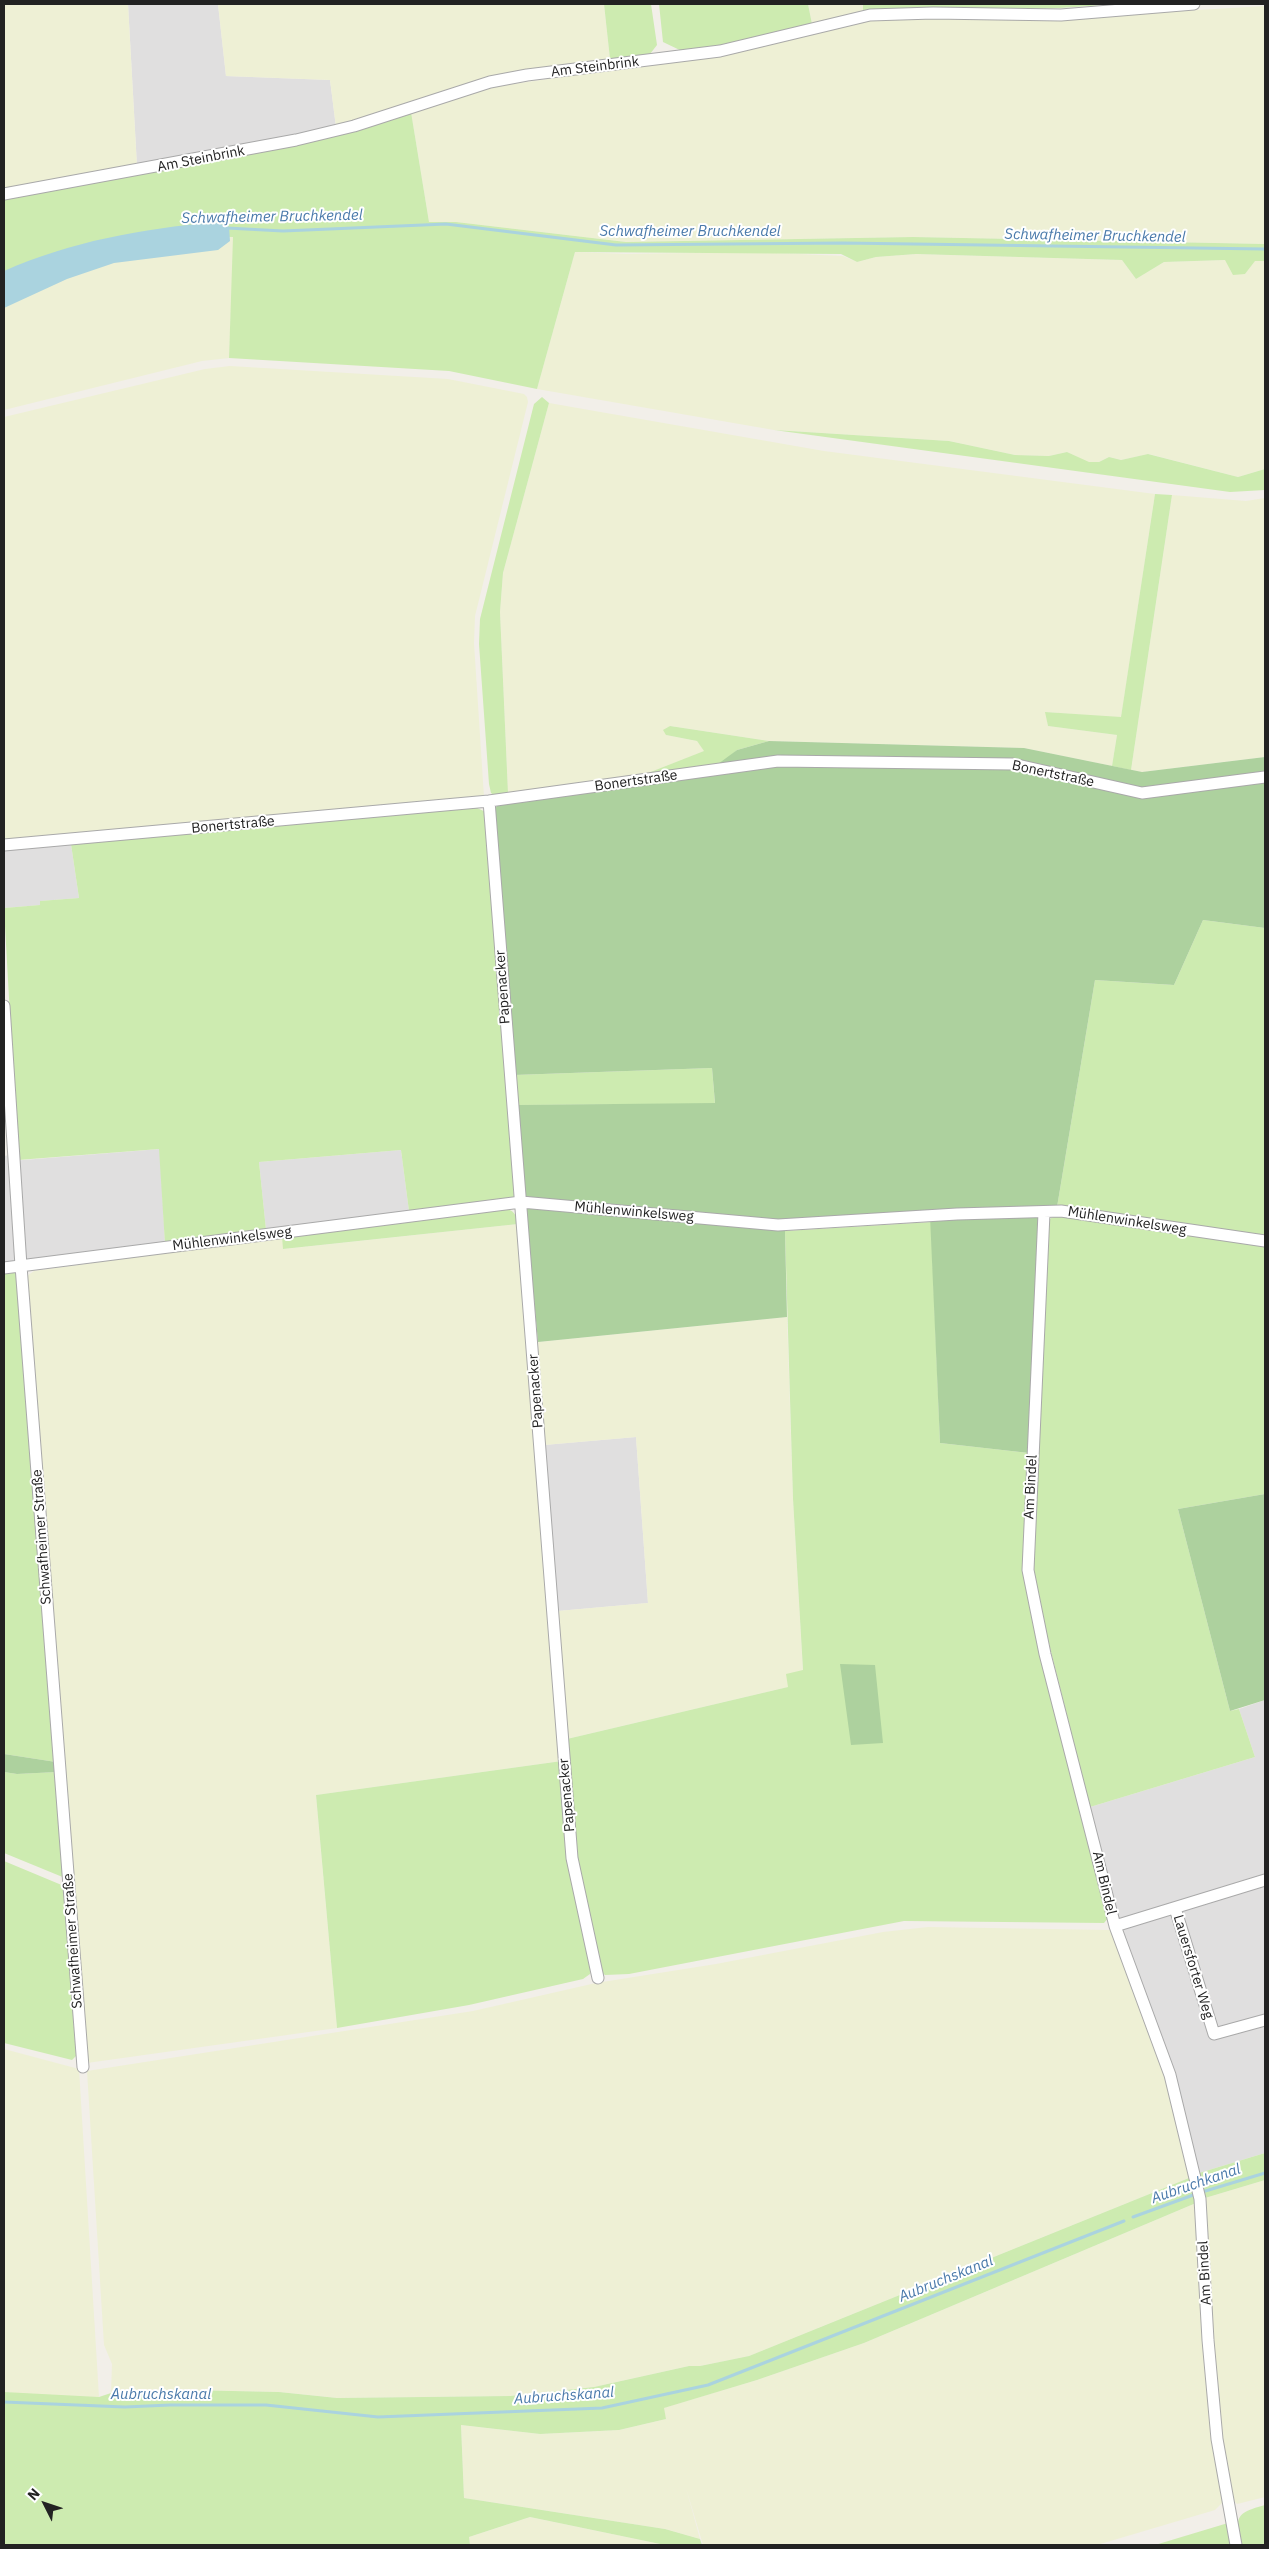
<!DOCTYPE html>
<meta charset="utf-8">
<style>
body{margin:0}
#map{position:relative;width:1269px;height:2549px;overflow:hidden;background:#f2efe9;font-family:"IBM Plex Sans",sans-serif}
canvas{display:block}
.frame{position:absolute;inset:0;border:5px solid #222;pointer-events:none}
.north{position:absolute;left:20px;top:2479px;width:50px;height:50px;-webkit-text-stroke:4px #fff;paint-order:stroke;rotate:311deg;font-size:14px;font-weight:700;line-height:20px;text-align:center;color:#222}
.north::after{content:'';display:block;margin:auto;width:18px;height:22px;background:#222;clip-path:polygon(50% 0,100% 100%,50% 72%,0 100%)}
</style>
<div id="map">
<canvas width="1269" height="2549"></canvas>
<div class="frame"></div>
<div class="north">N</div>
</div>
<script>
const ctx = document.querySelector('canvas').getContext('2d');
ctx.lineJoin = 'round';
function paint(path, color) { ctx.fillStyle = color; ctx.fill(path, 'evenodd'); }
function trace(path, color, width, dash) { ctx.strokeStyle = color; ctx.lineWidth = width; ctx.lineCap = dash ? 'butt' : 'round'; ctx.setLineDash(dash || []); ctx.stroke(path); }
function label(font, color, halo, rows, align = 'center') {
  ctx.font = font + ' "IBM Plex Sans",sans-serif'; ctx.lineWidth = 4; ctx.setLineDash([]); ctx.textBaseline = 'middle'; ctx.strokeStyle = halo; ctx.fillStyle = color; for (const [text, x, y, turn = 0] of rows) {
    ctx.save(); ctx.translate(x, y); ctx.rotate((+turn || 0) * Math.PI / 180); ctx.textAlign = isNaN(turn) ? turn : align; if (halo) ctx.strokeText(text, 0, 0); ctx.fillText(text, 0, 0); ctx.restore();
  }
}
const residential = new Path2D(`
 M128,4H218L226,76L330,80L336,127L137,167Z
 M71,844L79,898L41,901V905L4,908V850Z
 M160,1149L165,1244L4,1262V1156L10,1155L11,1161Z
 M401,1150L409,1211L266,1230L259,1162Z
 M636,1437L648,1603L558,1611L544,1445Z
 M1265,1700V2153L1199,2173L1116,1915L1090,1807L1255,1757L1239,1709Z`);
const farmland = new Path2D(`
 M4,4H128L137,167L4,190Z
 M218,4H604L610,59L526,72L336,127L330,80L226,76Z
 M808,4H863V12L812,24Z
 M1265,6V244L913,237L626,242L456,222H429L411,112L492,87L654,64L869,19L934,16L1062,18Z
 M190,236L234,237L229,358L202,361L4,410V285Z
 M575,252L626,254L754,252L843,256L857,262L876,257L916,254L1122,260L1136,279L1164,262L1226,260L1245,274L1255,260L1265,261V469L1238,477L1149,454L1121,460L1109,457L1097,463L1087,462L1067,452L1049,456L1015,455L949,441L774,430L537,389Z
 M230,366L448,379L524,394L527,397L528,402L475,616L474,643L484,797L4,840V417L205,369Z
 M549,403L824,451L1155,494L1121,718L1046,712L1048,726L1117,735L1112,766L1024,748L769,741L670,726L666,735L697,741L705,751L648,773L508,793L500,612L503,573Z
 M1172,495L1246,501L1265,498V757L1142,772L1131,770Z
 M518,1224L562,1761L316,1795L337,2028L87,2063L27,1276L34,1271L282,1237L284,1249Z
 M787,1317L793,1499L803,1671L788,1687L567,1739L558,1611L648,1603L636,1437L544,1445L538,1342Z
 M928,1927L1110,1930L1114,1934L1166,2076L1189,2178L749,2356L700,2366H689L594,2387L510,2396L337,2398L279,2392L186,2390L111,2393L112,2364L104,2345L87,2071L473,2011L596,1983L716,1964L883,1932Z
 M4,2049L79,2069L99,2397L70,2399L4,2392Z
 M1265,2180V2497L1237,2504L1233,2500L1219,2421L1211,2339L1205,2198Z
 M1196,2203L1223,2496L1222,2503L1215,2510L1097,2545H703L686,2488L700,2539L665,2529L464,2498L461,2425L540,2434L619,2430L666,2419L663,2408L757,2380L864,2343Z
 M530,2517L665,2545H470L469,2537Z`);
const grass = new Path2D(`
 M604,4H651L657,45L650,54L610,59Z
 M659,4H808L812,24L686,53L663,42Z
 M863,4H1117L1060,8L863,12Z
 M411,112L429,222H456L626,242L913,237L1265,244V261H1255L1245,274L1233,275L1225,260L1164,262L1136,279L1122,260L916,254L876,257L857,262L841,254L575,252L537,389L449,371L229,358L233,237L190,236L4,285V198Z
 M542,397L549,403L503,573L500,612L508,793L495,796L491,793L489,784L479,644L480,619L534,404Z
 M774,430L949,441L1015,455L1049,456L1067,452L1089,462H1099L1109,457L1121,460L1148,454L1238,477L1265,469V490L1230,492Z
 M1155,494L1172,495L1131,770L1112,766L1117,735L1048,726L1045,712L1121,717Z
 M670,726L769,741L737,750L719,766L648,773L704,751L697,741L666,735L663,730Z
 M475,807L490,814L514,1197L409,1211L401,1150L259,1162L266,1230L165,1244L159,1149L18,1160L4,908L40,905V901L79,898L71,844Z
 M1203,920L1265,928V1235L1057,1207L1095,980L1174,985Z
 M712,1068L715,1104L516,1105L514,1075Z
 M503,1208C514,1210 516,1214 518,1224L283,1249L282,1237Z
 M1057,1216L1265,1244V1494L1178,1509L1230,1711L1239,1709L1255,1757L1090,1807L1038,1600L1033,1568L1045,1226L1051,1218Z
 M931,1222L940,1443L1029,1453L1024,1571L1109,1917L1104,1923L904,1921L629,1974L605,1975L601,1972L576,1863L567,1739L788,1687L786,1674L803,1670L793,1499L785,1231Z
 M15,1272L18,1273L56,1762L4,1754V1273Z
 M562,1761L591,1967L590,1974L583,1979L469,2005L337,2028L316,1795Z
 M4,1772L17,1774L57,1772L65,1878L4,1853Z
 M4,1861L64,1886L76,2056L72,2060L4,2043Z
 M1265,2153V2180L1205,2198L1199,2173Z
 M1189,2178L1196,2203L864,2343L757,2380L664,2408L666,2419L619,2430L540,2434L461,2425L464,2498L665,2529L700,2539L702,2545H665L530,2517L469,2537L470,2545H4V2392L99,2397L111,2393L186,2390L279,2392L337,2398L510,2396L594,2387L689,2366H700L749,2356Z
 M1265,2505V2545H1240C1235,2516 1236,2513 1265,2505Z
 M1228,2523L1231,2545H1155Z`);
const forest = new Path2D(`
 M769,741L1024,748L1142,772L1265,757V928L1203,920L1174,985L1095,980L1057,1207L1038,1217L1029,1453L940,1443L930,1216L779,1226L785,1231L787,1317L538,1342L516,1105L715,1103L712,1068L514,1075L492,814L498,804L718,764L737,750Z
 M1265,1494V1700L1230,1711L1178,1509Z
 M840,1664L875,1665L883,1743L851,1745Z
 M4,1754L56,1762L57,1772L17,1774L4,1772Z`);
const water = new Path2D(`
 M215,222L229,227L230,241L218,250L114,263L67,279L4,308V271C72,241 142,229 215,222Z`);
const stream = new Path2D(`
 M227,228L283,231L446,224L616,245L843,243L1265,249
 M1202,2192L1265,2173
 M1133,2217L1196,2194
 M4,2402L125,2407L170,2405H266L378,2417L602,2408L708,2385L1124,2221`);
const street = new Path2D(`
 M4,194L296,140L354,126L490,82L527,75L720,51L870,15L933,13L1061,15L1194,4
 M489,801L572,1858L598,1978
 M4,845L489,801L778,761L1013,764L1142,793L1265,777
 M4,1006L21,1266L83,2067
 M1044,1213L1028,1570L1045,1654L1115,1926L1170,2075L1200,2199L1208,2340L1217,2439L1236,2545
 M4,1268L521,1202L778,1225L957,1214L1061,1211L1265,1241
 M1175,1908L1214,2034L1265,2020
 M1115,1926L1265,1880`);
const streetNames = [
 ["Am Steinbrink",595,67,-7],
 ["Am Steinbrink",201,159,-11],
 ["Bonertstraße",1053,774,12],
 ["Bonertstraße",636,781,-8],
 ["Bonertstraße",233,825,-5],
 ["Papenacker",503,987,-94],
 ["Mühlenwinkelsweg",634,1212,5],
 ["Mühlenwinkelsweg",1127,1221,9],
 ["Mühlenwinkelsweg",232,1239,-7],
 ["Papenacker",536,1391,-94],
 ["Am Bindel",1031,1487,-87],
 ["Schwafheimer Straße",42,1537,-94],
 ["Papenacker",567,1795,-95],
 ["Am Bindel",1104,1883,77],
 ["Schwafheimer Straße",73,1941,-94],
 ["Lauersforter Weg",1193,1967,73],
 ["Am Bindel",1205,2273,-93]
];
const waterNames = [
 ["Schwafheimer Bruchkendel",272,217,-1],
 ["Schwafheimer Bruchkendel",690,232],
 ["Schwafheimer Bruchkendel",1095,236,1],
 ["Aubruchkanal",1196,2184,-19],
 ["Aubruchskanal",946,2279,-22],
 ["Aubruchskanal",161,2395],
 ["Aubruchskanal",564,2396,-4]
];
paint(residential, '#e0dfdf');
paint(farmland, '#eef0d5');
paint(grass, '#cdebb0');
paint(forest, '#add19e');
paint(water, '#aad3df');
trace(stream, '#aad3df', 3);
trace(street, '#a9a9a9', 13);
trace(street, '#fff', 11);
label('14px', '#222', '#fff', streetNames);
label('italic 15px', '#4a7aab', '#fff', waterNames);
</script>
